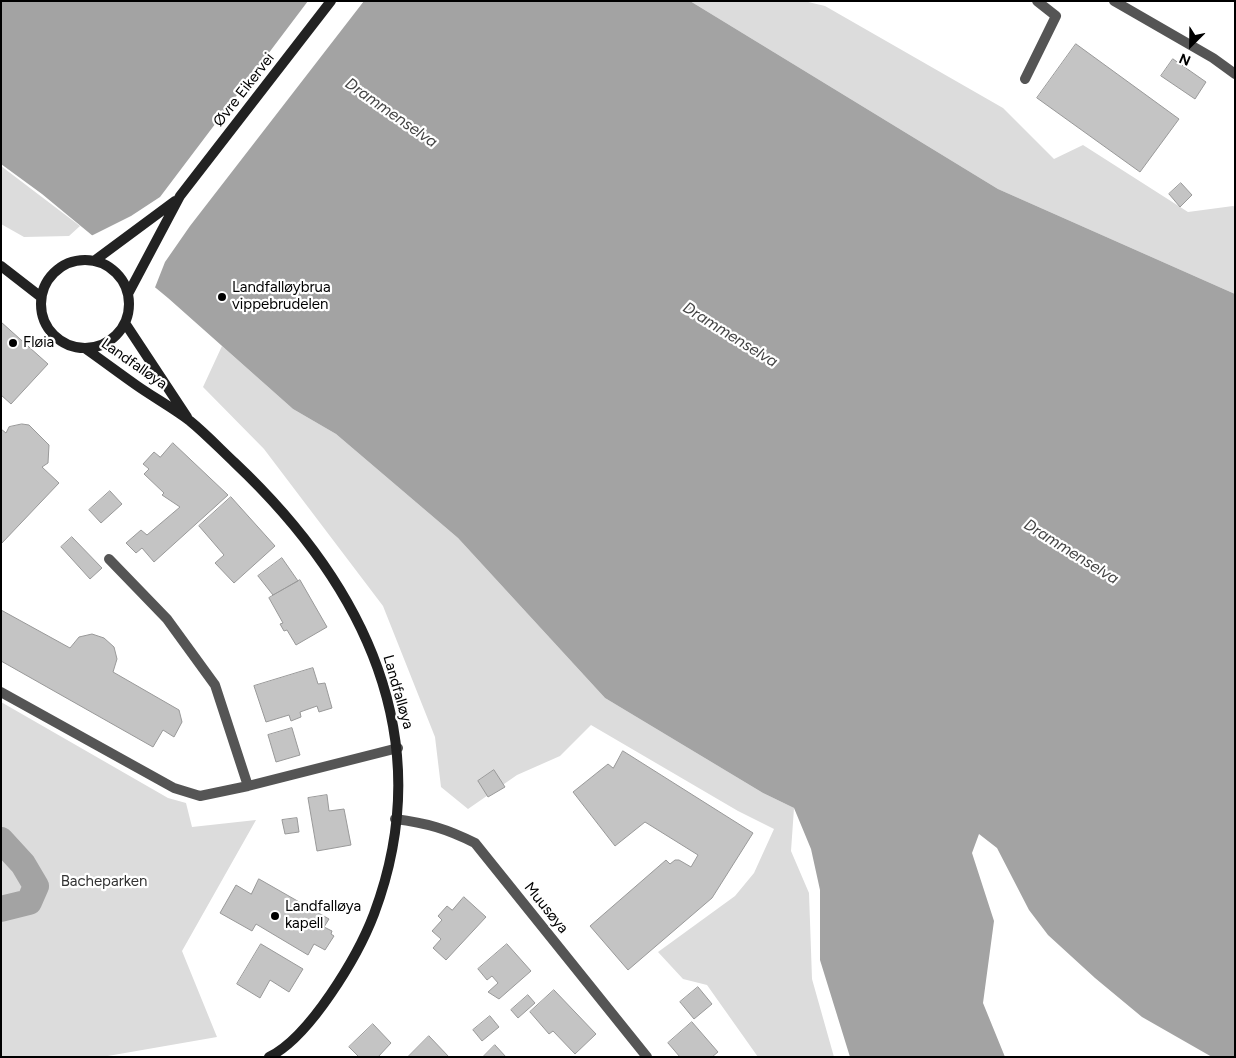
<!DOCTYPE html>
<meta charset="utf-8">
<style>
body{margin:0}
#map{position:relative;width:1236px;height:1058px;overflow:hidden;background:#fff;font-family:Figtree,sans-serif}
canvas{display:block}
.frame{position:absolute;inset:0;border:2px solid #000;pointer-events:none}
.north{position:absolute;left:1166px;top:20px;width:50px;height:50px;-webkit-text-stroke:4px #fff;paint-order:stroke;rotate:203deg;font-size:14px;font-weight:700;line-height:20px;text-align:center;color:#000}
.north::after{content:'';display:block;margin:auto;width:18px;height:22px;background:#000;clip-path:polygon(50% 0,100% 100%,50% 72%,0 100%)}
</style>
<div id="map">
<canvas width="1236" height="1058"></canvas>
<div class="frame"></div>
<div class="north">N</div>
</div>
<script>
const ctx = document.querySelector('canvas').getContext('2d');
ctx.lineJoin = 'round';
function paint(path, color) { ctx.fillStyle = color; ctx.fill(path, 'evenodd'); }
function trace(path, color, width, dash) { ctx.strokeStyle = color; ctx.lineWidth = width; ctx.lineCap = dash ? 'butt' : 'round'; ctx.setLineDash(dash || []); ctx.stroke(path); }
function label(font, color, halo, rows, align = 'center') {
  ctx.font = font + ' Figtree,sans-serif'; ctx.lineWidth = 4.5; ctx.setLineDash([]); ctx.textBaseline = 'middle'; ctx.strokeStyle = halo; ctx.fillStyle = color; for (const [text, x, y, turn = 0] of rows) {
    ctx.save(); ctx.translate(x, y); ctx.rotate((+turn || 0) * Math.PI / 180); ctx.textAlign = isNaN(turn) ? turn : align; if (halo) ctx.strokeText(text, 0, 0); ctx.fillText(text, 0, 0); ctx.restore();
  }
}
const green = new Path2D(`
 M690,1H804L825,6L1003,108L1054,159L1083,145L1188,212L1233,206L1235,207V294L998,189Z
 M1,166L80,226L69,236L24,237L1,224Z
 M222,346L293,409L336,434L458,538L605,698L763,793L794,808L791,851L809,893L812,979L834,1057H758L707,985L683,979L658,952L735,896L754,873L774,829L738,811L591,725L560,756L517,775L468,809L441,787L435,737L383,606L264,449L203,387Z
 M1,702L168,798L186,803L192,827L256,820L182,951L217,1037L102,1057H1Z`);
const water = new Path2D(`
 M1,1H690L998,189L1235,294V1057H1212L1142,1017L1095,978L1048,935L1029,910L997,848L979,834L972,853L994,921L983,1003L1005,1057H850L820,960V890L811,849L794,808L763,793L605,698L458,538L336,434L293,409L168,298L42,194L1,164Z`);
const pier = new Path2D(`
 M308,1H364L190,226L165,262L154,290L89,237L131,216L160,197Z`);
const canal = new Path2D(`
 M1,840L23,864L36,886L29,902L1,909`);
const building = new Path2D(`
 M1076,44L1179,119L1140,172L1037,98Z
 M1173,59L1206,82L1195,99L1161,76Z
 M1181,183L1192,195L1180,207L1169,194Z
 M1,322L48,364L11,404L1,395Z
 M22,424L29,425L49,445L48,463L42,467L59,483L1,544V429L6,433L9,427Z
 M173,443L228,495L154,562L142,548L136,553L126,543L141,530L147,535L180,507L162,495L164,493L144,474L149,469L143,464L154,452L160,457Z
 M110,491L122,504L101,523L89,510Z
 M231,497L275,546L234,583L215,563L224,555L199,526Z
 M72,537L102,568L90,579L61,547Z
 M282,558L298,581L273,595L258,576Z
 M300,580L327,627L296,645L287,630L284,631L280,624L283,623L269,598Z
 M1,610L70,648L79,637L92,634L104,638L114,647L117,659L113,672L179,710L182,722L174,737L163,730L153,747L1,661Z
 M313,668L318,684L325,683L332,708L319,712L317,706L300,712L301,717L291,721L289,715L266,722L254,686Z
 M292,728L300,755L276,762L268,735Z
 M623,751L753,833L712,898L628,970L590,926L666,860L670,864L675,860H679L691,867L698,855L645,822L615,846L573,792L608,764L613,768Z
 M494,770L505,787L488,797L478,781Z
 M327,795L329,811L344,809L351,845L317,851L308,798Z
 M297,818L299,832L285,834L282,820Z
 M259,879L329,919L324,927L332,931L331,934L334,936L325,950L314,944L308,955L256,924L252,931L220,913L236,885L251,894Z
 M464,897L486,917L446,960L433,948L441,939L432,931L442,920L438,916L447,906L452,910Z
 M261,944L303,969L289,992L270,980L260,998L237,984Z
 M507,944L531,971L499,999L488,992L498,983L492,976L487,980L478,969Z
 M698,987L712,1004L694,1019L680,1002Z
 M554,990L596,1034L575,1054L553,1031L549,1034L530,1012Z
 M528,995L535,1003L518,1018L511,1010Z
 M490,1016L499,1027L482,1041L473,1030Z
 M692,1022L718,1052L712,1057H680L668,1043Z
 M373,1024L391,1043L378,1057H359L349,1047Z
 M429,1036L449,1057H408Z
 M495,1045L506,1057H483Z`);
const service = new Path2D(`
 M1114,1L1213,58L1235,74
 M1025,79L1056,16L1037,1
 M109,559L167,619L215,685L248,786
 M1,692L174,788L200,796L248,786L398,748`);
const minor = new Path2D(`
 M395,819C427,823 447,829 475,843L647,1057`);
const secondary = new Path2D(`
 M41 304a44 44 0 1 1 88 0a44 44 0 1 1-88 0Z
 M94,261L175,201
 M1,266L41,297
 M128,294L180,196L331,1
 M125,323L187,417
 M86,349C103,361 119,373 136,385C153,397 173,408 190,421C206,434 220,449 235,463C364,585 440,738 374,914C358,956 310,1037 269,1057`);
const markers = [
 [222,297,5,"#000"],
 [13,343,5,"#000"],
 [275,916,5,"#000"]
];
const streetNames = [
 ["Øvre Eikervei",244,90,-52],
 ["Landfalløya",134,364,35],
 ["Landfalløya",398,692,74],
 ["Muusøya",546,908,51]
];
const poiNames = [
 ["Landfalløybrua",232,288],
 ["vippebrudelen",232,305],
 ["Fløia",23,343],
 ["Landfalløya",285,907],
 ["kapell",285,924]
];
const parkNames = [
 ["Bacheparken",104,882]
];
const waterNames = [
 ["Drammenselva",391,113,35],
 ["Drammenselva",730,335,32],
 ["Drammenselva",1071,552,32]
];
paint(green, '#dcdcdc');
paint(water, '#a3a3a3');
paint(pier, '#fff');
trace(canal, '#a3a3a3', 26);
paint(building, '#c4c4c4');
trace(building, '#999', 1);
trace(service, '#555', 10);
trace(minor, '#555', 10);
trace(secondary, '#222', 10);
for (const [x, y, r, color] of markers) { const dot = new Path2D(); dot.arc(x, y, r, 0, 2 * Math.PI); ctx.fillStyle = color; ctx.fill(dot); trace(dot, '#fff', 2); }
label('15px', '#000', '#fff', streetNames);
label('15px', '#000', '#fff', poiNames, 'left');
label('15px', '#333', '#fff', parkNames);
label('italic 16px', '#444', '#fff', waterNames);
</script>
